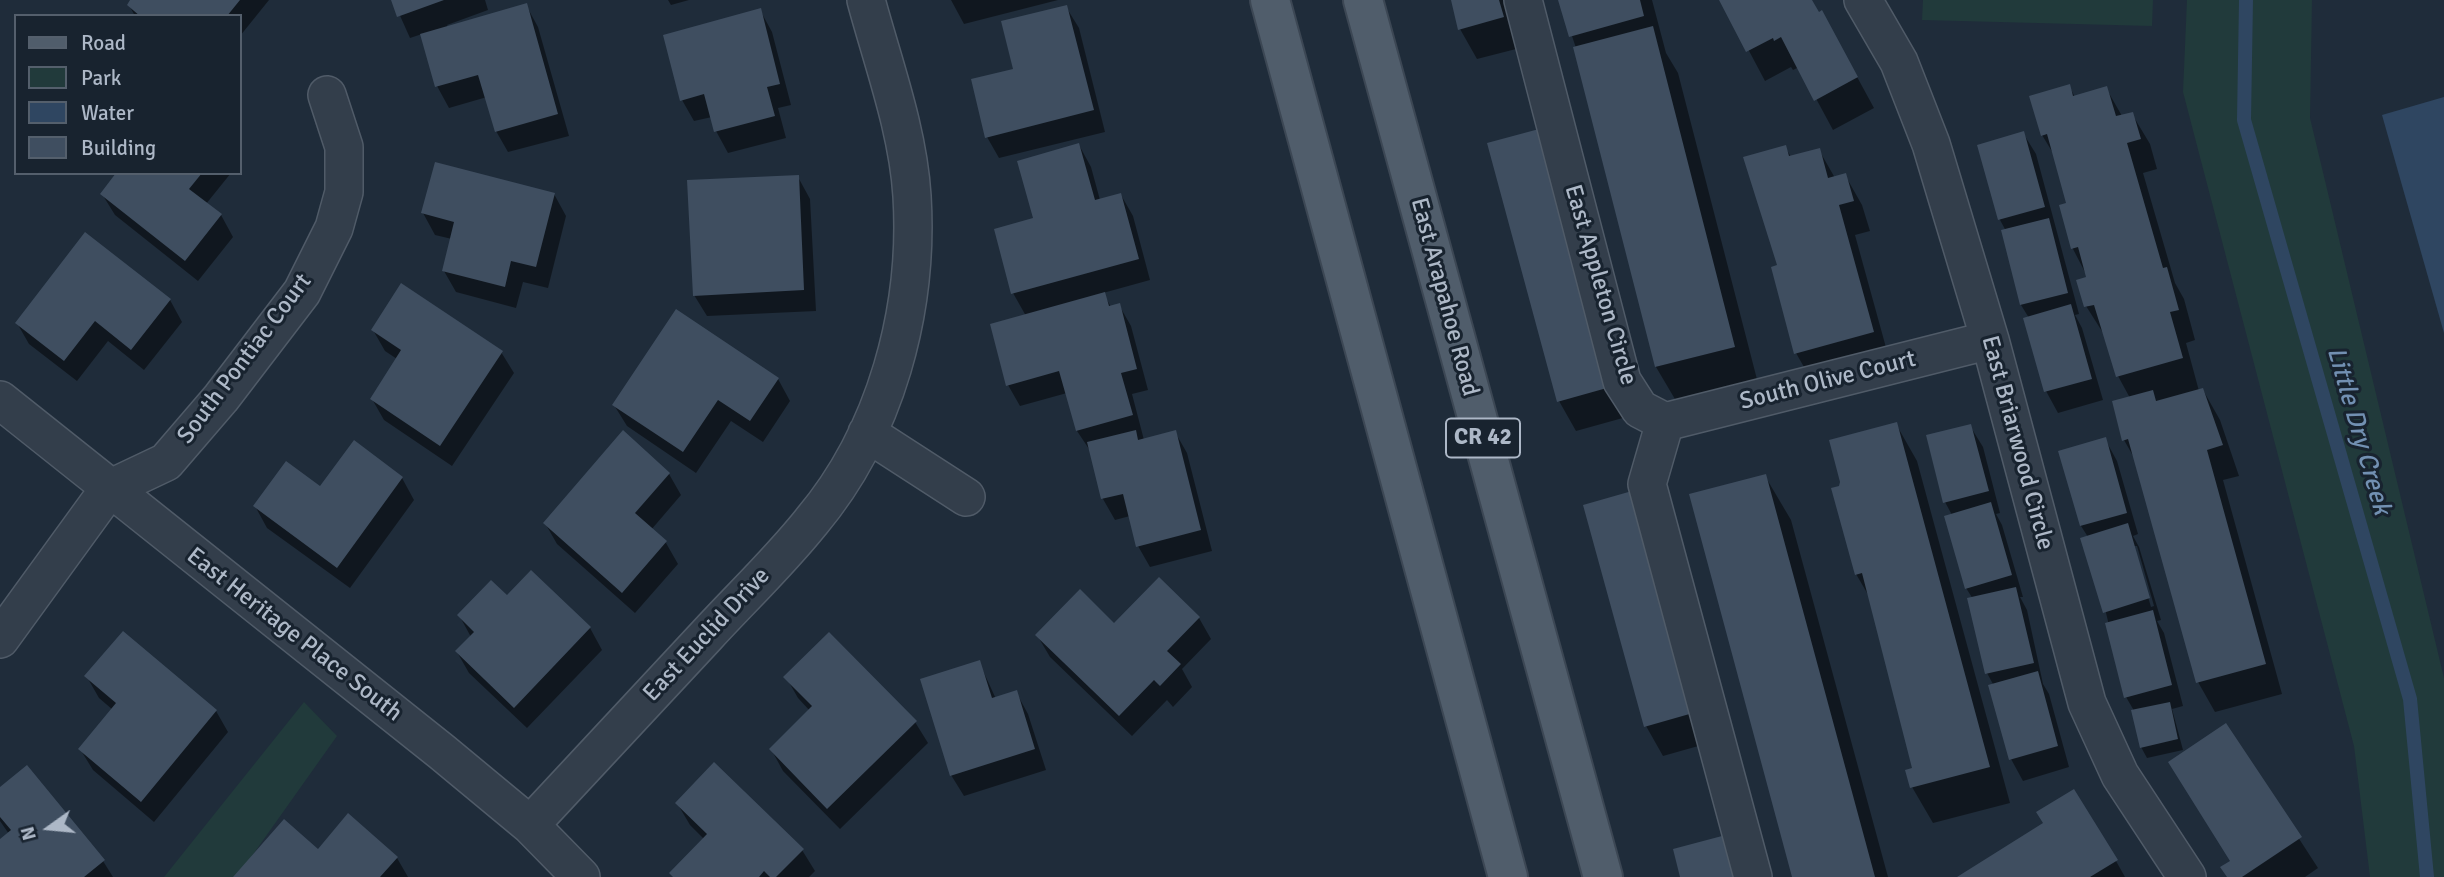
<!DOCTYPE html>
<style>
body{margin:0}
#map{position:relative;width:2444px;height:877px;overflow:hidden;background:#1f2c3a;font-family:Signika,sans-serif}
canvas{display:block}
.legend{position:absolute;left:14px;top:14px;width:228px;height:161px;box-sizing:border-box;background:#18232f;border:2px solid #545f6c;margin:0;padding:9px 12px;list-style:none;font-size:21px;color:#adb8c7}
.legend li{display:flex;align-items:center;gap:14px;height:35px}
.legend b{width:35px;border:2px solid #545f6c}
.north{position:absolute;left:14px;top:793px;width:70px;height:70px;-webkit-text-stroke:5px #18232f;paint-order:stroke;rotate:255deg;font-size:19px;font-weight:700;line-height:28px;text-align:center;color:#adb8c7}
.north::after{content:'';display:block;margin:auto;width:24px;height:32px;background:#adb8c7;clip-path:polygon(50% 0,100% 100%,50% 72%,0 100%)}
</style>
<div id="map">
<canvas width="2444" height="877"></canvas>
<ul class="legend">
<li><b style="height:9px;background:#505d6b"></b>Road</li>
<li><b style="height:19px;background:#213a3b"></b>Park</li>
<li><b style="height:19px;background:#2f4661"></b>Water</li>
<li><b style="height:19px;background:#3f4e60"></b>Building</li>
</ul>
<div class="north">N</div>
</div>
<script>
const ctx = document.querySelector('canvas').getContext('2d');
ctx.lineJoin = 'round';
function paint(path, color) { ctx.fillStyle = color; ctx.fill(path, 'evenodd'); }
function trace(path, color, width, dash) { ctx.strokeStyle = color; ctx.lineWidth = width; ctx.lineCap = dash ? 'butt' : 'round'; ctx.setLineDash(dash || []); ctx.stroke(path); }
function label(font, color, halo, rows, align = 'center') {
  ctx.font = font + ' Signika,sans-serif'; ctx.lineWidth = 6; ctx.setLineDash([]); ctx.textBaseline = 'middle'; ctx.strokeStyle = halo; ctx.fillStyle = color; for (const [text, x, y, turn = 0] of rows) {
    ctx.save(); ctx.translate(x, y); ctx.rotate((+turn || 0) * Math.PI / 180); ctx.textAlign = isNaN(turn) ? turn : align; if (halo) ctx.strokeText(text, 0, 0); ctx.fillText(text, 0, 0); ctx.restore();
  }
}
const green = new Path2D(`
 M1923,0H2153L2152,26L1922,20Z
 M2187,0H2312L2310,118L2444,678V877H2370L2354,746L2183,92Z
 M304,702L337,736L237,877H164Z`);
const water = new Path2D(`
 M2444,97V333L2382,115Z`);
const shadow = new Path2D(`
 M133,0H269L240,36V16H135L129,5Z
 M393,0H485L488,10L447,25L448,27L526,5L538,27L569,136L508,152L496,131L487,97L449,108L437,86L422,34L410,38Z
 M668,0H689L671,5Z
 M951,0H1058L964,24Z
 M1453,0H1507L1520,48L1477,59L1460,29Z
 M1560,0H1652L1666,53L1678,73L1760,391L1682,411L1656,367L1576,48Z
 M1722,0H1810L1838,42L1874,108L1833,130L1799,67L1793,70L1791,67L1765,81Z
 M1066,7L1079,28L1105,132L999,158L987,137L1015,70Z
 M760,10L772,32L791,105L778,108L786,138L728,153L716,131L712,117L694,121L682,100Z
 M2069,86L2075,97L2106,88L2122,116L2132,114L2150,144L2157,169L2143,173L2175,283L2184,299L2195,340L2186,343L2199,391L2203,390L2220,420L2239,476L2223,480L2282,694L2215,712L2198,682L2136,461L2124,440L2130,398L2118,376L2105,336L2086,306L2088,278L2073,249L2061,207L2068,205L2056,158L2042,135Z
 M2023,133L2036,154L2079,314L2075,315L2082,328L2103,400L2058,413L2046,391L2025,319L2029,318L2021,305L2006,231L2000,220L1979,146Z
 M1079,145L1091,167L1100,200L1121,195L1133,216L1150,280L1103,293L1111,307L1119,305L1131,326L1148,390L1132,394L1144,440L1175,432L1187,453L1212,551L1150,567L1138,546L1130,516L1115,520L1103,499L1091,452L1077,431L1067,393L1020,406L1008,385L1026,316L1013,293L1035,219Z
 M1785,147L1791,157L1819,150L1835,178L1845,175L1862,205L1870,231L1855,235L1890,362L1813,383L1796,353L1779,266Z
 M1556,161L1630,416L1576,431L1559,401Z
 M118,173H231L206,204L221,215L233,237L198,281L115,215L102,194Z
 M798,177L810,199L816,311L707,316L694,295Z
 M554,194L566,216L548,288L523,282L516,308L456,292L444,271L452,239L435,235L423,213Z
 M170,300L182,322L144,370L108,341L77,381L29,344L17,323Z
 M373,330L501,352L514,373L452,466L384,420L372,399L397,359L385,351Z
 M778,379L790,401L763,442L731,421L696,473L627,426L614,405Z
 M1896,424L1917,461L2010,803L1933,823L1912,787L1914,769L1870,598L1856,574L1841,488L1842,482Z
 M1970,426L1983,447L2000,513L1996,514L2002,525L2023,597H2020L2027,610L2043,684L2049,694L2069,767L2023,781L2011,759L1994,686L1987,673L1973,599L1966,588L1952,515L1945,502Z
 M2105,439L2117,461L2138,534L2133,536L2139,547L2161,620L2157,621L2164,633L2183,706L2172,709L2183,750L2147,758L2141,747L2133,709L2126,697L2088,537L2081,526L2060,452ZM2133,546H2137L2154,606L2151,607Z
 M669,474L681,495L651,530L666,543L678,564L635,613L557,544L545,523Z
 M1765,476L1791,520L1888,877H1794Z
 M402,478L414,500L350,588L267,528L255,506Z
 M1586,506L1716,741L1663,756L1646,726Z
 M507,597L590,628L602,650L527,728L469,673L457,652L471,637L459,615Z
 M1199,618L1211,639L1182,669L1192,687L1173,707L1167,700L1132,736L1050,657L1037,635Z
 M979,662L996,699L1016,692L1028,714L1046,770L964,796L951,775Z
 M87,677L216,711L228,732L154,822L93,770L80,749L113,710L99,698Z
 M786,677L915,722L928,743L840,829L783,771L771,749L810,711L798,698Z
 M2226,726L2318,868L2305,877H2228L2231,862Z
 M0,789L103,861L113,877H0V841L9,834L0,821Z
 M677,803L802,850L815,871L809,877H673L704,839L690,825Z
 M318,851L397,858L408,877H236Z
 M2116,861L2125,877H1960Z`);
const stream = new Path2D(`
 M2246,0L2244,120L2410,699L2427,877`);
const building = new Path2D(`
 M130,0H240L227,16H140L127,5Z
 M391,0H444L397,17Z
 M1451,0H1499L1504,17L1458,30Z
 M1558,0H1640L1644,16L1569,37Z
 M1719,0H1812L1819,12L1822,10L1858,77L1814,101L1781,37L1774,41L1773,38L1746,52Z
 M527,3L558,114L495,132L478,75L435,87L420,34Z
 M1067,5L1094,110L985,138L971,79L1013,69L1001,21Z
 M761,8L780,84L767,87L775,116L714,132L704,94L680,101L663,35Z
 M1653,26L1735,347L1655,367L1573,47Z
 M2070,84L2073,96L2107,86L2116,116L2133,112L2141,139L2127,143L2163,268L2167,267L2179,310L2170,312L2183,358L2116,377L2094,305L2084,307L2076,280L2086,277L2078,247L2071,249L2059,205L2066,203L2047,134L2041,136L2029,96Z
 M1539,129L1614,386L1557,402L1487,143Z
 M2024,131L2045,207L1998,220L1977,145Z
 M1079,143L1095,200L1121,193L1139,259L1011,294L994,229L1033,218L1017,161Z
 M1786,145L1789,156L1820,148L1828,178L1846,173L1854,201L1839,205L1874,332L1794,354L1771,267L1777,265L1743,157Z
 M435,162L555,193L536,267L511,261L505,287L442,271L454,222L421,213Z
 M116,173H202L189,189L222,214L185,261L100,194Z
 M799,175L804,290L693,296L687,180Z
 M2049,218L2068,293L2020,305L2001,230Z
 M85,232L171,299L131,350L95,321L64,361L15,323Z
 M401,283L503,351L440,446L370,399L401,350L371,330Z
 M1105,292L1109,306L1120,303L1137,369L1121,373L1133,415L1076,431L1059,371L1006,386L990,324Z
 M2071,304L2092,379L2044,392L2023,318Z
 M676,309L779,378L750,421L718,400L683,452L612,405Z
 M2203,388L2223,445L2207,450L2266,664L2196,683L2128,439L2122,441L2112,401L2153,390L2156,401Z
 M1897,422L1990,767L1910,788L1905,770L1912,768L1862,573L1855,575L1831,488L1839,486L1840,482L1829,440Z
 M1971,424L1989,491L1943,503L1926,435Z
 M623,430L670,473L635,513L667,541L622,593L543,523Z
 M1136,430L1138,440L1176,430L1201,530L1136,547L1123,494L1101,499L1087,442Z
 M2106,437L2127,513L2080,526L2058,451Z
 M354,440L403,477L337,568L253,506L286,461L320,486Z
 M1766,474L1875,877H1792L1689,494Z
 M1639,489L1700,711L1644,727L1583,505Z
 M1991,502L2012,575L1965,589L1944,516Z
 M2128,523L2150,598L2103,613L2080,538Z
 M531,570L591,627L514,708L455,651L474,632L457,615L491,580L507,595Z
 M1159,577L1200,617L1167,651L1181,664L1160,686L1154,680L1119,716L1035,635L1080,589L1114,623Z
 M2016,587L2034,663L1985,674L1967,598Z
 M2153,610L2172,685L2124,698L2105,623Z
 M123,631L217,710L141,802L78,749L116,703L84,676Z
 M829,632L917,721L827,809L769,749L812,706L783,677Z
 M980,660L992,698L1017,690L1035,749L950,776L920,679Z
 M2038,671L2058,746L2009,760L1988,685Z
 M2170,702L2178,739L2140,748L2131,710Z
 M2226,723L2302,837L2242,877H2227L2220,867L2230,861L2168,762Z
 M714,762L804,849L776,877H770L764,871L759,877H673L669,873L707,834L675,803Z
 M27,765L105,860L84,877H0V839L11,830L0,817V787Z
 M2074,789L2118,860L2090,877H1957L2043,823L2036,812Z
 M348,813L398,857L380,877H233L284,819L318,849Z
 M1722,836L1728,856L1737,854L1744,877H1680L1673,849Z`);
const street = new Path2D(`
 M1523,0L1622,381L1640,409L1665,422
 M1863,0L1899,62L1931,144L1990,340L2087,703L2120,775L2187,877
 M0,400L442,752L530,825L581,877
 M1665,422L1647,484L1753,877
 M1665,422L1990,340
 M867,433L966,497
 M0,639L109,489L166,462L221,398L302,292L334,228L344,192V147L327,95
 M530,825C589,762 648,698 707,635C741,598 779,562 811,522C886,433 919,310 912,196C908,130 883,63 866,0`);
const primary = new Path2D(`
 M1270,0L1508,877
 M1363,0L1603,877`);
const shields = [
 [1483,438,74]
];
const shieldNames = [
 ["CR 42",1483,438]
];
const streetNames = [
 ["East Appleton Circle",1600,285,74],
 ["East Arapahoe Road",1444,297,75],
 ["South Pontiac Court",245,359,-53],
 ["South Olive Court",1828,381,-14],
 ["East Briarwood Circle",2017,443,75],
 ["East Heritage Place South",294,635,38],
 ["East Euclid Drive",707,635,-47]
];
const waterNames = [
 ["Little Dry Creek",2358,431,74]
];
paint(green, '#213a3b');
paint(water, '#2f4661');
paint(shadow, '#0007');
trace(stream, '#2f4661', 14);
paint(building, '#3f4e60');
trace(street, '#505b68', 40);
trace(primary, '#3c4754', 42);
trace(street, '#333e4b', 37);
trace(primary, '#505d6b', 38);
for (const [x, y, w] of shields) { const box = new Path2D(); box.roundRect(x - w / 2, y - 19.5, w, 39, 5); ctx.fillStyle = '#18232f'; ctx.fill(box); trace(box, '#adb8c7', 2); }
label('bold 23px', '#adb8c7', null, shieldNames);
label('24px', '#adb8c7', '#18232f', streetNames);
label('italic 26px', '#7290b2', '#18232f', waterNames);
</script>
